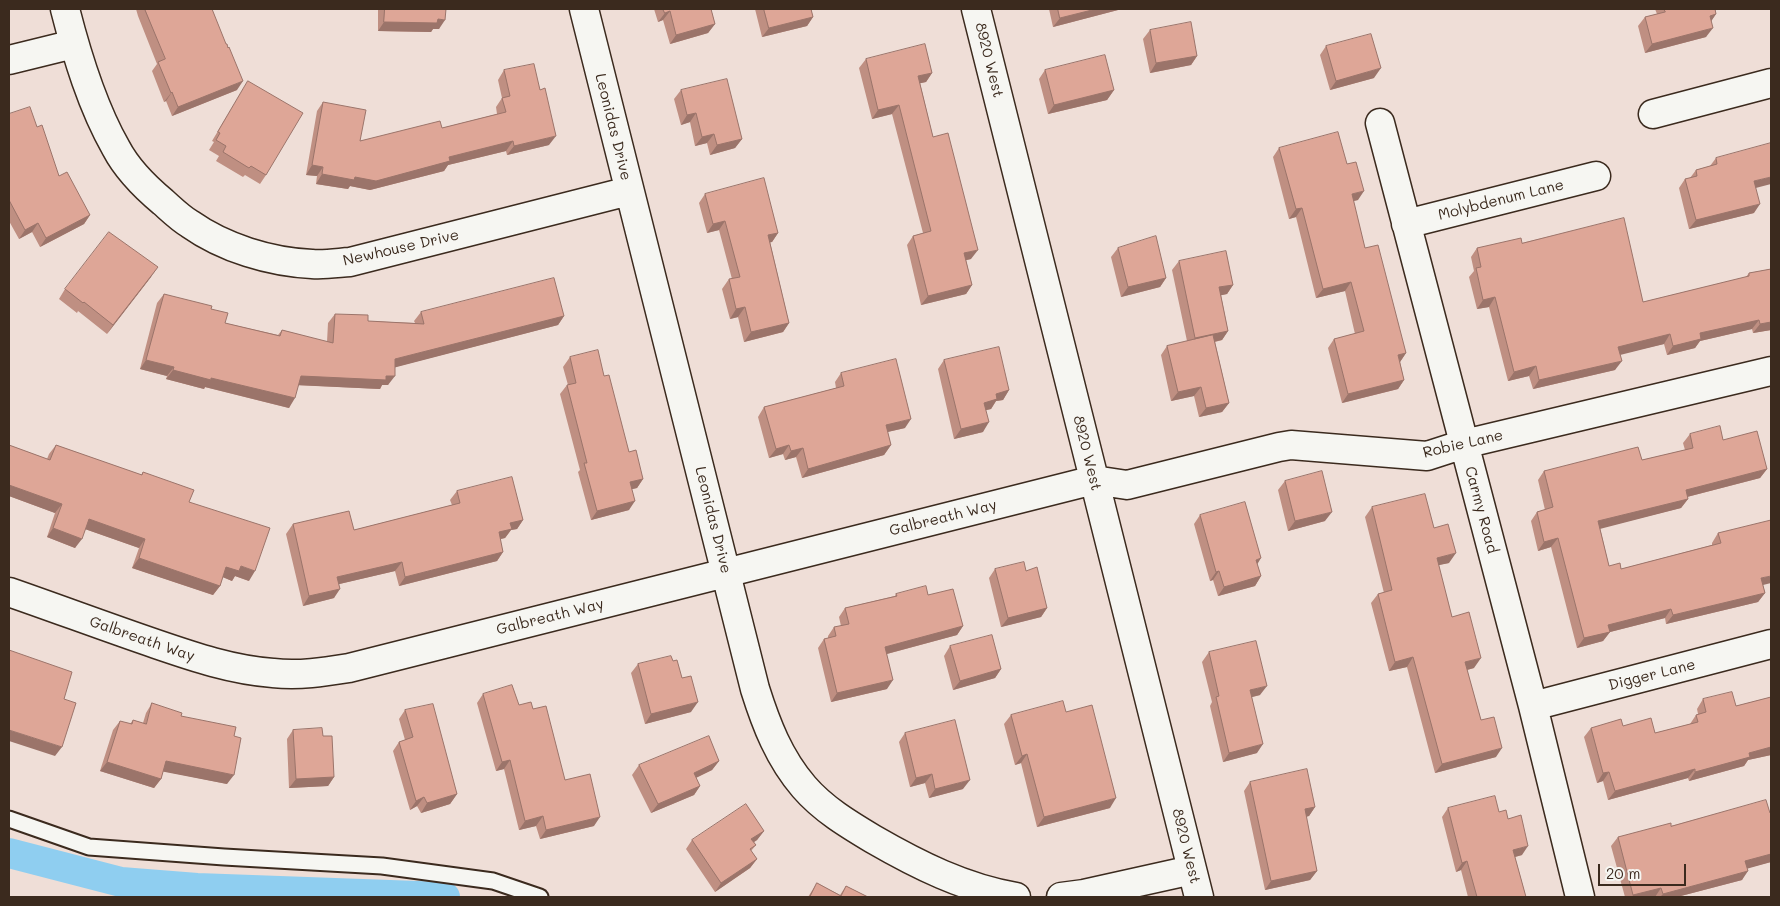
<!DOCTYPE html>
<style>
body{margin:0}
#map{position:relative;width:1780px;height:906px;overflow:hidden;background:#efded7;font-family:Mali,sans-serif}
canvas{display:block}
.frame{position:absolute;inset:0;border:10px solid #3b2a1e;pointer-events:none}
.scale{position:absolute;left:1598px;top:864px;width:88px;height:22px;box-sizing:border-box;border:2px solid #3b2a1e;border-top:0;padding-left:6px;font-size:15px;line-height:18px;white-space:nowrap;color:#3b2a1e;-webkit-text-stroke:4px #f6f6f2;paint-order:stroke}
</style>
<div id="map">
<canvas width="1780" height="906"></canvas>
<div class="frame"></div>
<div class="scale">20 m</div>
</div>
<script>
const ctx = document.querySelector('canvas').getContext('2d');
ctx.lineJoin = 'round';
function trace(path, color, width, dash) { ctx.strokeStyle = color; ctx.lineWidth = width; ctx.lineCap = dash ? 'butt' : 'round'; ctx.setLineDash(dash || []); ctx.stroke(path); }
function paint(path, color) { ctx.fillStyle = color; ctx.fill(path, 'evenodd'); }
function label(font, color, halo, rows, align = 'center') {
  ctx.font = font + ' Mali,sans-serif'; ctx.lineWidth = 4; ctx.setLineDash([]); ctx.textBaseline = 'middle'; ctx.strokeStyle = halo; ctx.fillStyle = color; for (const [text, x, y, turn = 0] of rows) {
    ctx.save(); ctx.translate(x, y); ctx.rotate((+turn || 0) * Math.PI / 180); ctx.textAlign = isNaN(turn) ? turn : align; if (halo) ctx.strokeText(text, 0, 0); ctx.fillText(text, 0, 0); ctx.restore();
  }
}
const canal = new Path2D(`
 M9,853L121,882L197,888L445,897`);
const lane = new Path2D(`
 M9,819L89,847L224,857L382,866L493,881L540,897`);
const street = new Path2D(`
 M65,9C77,56 92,106 116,148C127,169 145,187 163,202C172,210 180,218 190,224C224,248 270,262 312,264C324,265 337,263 350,262L629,191
 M584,9L755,689C766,724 779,758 804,787C823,809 848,824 873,839C918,865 964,888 1016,897
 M976,9L1199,897
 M9,60L74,44
 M1653,114L1771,83
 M1380,123L1533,706L1580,897
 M1406,224L1596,176
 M9,592C58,609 106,627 156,644C194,657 232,670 273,673C299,676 324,672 349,668L1094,480L1127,485L1279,447L1291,445L1427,456L1464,444L1771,371
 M1533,706L1771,644
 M1061,897L1084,894L1192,870`);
const wall = new Path2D(`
 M136,9H212L237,90L172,116L166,101L164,102L152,71L157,64L138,16Z
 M378,9H446L439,29H433L431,32L378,31Z
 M654,9H711L715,24L708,33L670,44L663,20L658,22Z
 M755,9H811L813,17L807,26L762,37Z
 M1049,9H1120L1118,10L1053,27Z
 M1655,9H1715L1716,14L1711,21L1706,37L1645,53L1638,26L1645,17L1657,14Z
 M1150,30L1197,56L1191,65L1150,73L1143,39Z
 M1326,46L1374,78L1330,90L1320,55Z
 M866,59L932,73L926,82L920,83L933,137L971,259L966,260L972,285L966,294L921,305L907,245L913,236L923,233L892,114L872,119L859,68Z
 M504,70L549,145L507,155L506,151L448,165L444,171L370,190L350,186L348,189L316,184L317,176L306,175L317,111L323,102L360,141L442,128L497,114L496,107L502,98L498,80Z
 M1045,70L1114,90L1107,100L1048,114L1039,79Z
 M248,81L266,175L260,184L245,175L243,177L216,161L219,156L209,150L214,142L212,141Z
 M681,90L742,139L735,148L710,155L707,143L695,146L690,122L681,125L674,99Z
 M9,114L37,127L59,176L90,215L84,224L40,247L32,232L19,239L9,221Z
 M1279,148L1358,200L1353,201L1365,248L1406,353L1400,362L1404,380L1398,389L1342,403L1328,348L1334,339L1355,334L1345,291L1316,298L1296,217L1289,219L1273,157Z
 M1716,158L1756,188L1754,213L1689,229L1679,188L1685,179L1690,178L1696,170L1710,166Z
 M705,194L778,233L772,242H770L789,323L783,332L744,342L738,317L730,319L722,289L729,279H732L719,230L707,233L699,203Z
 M1522,243L1643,302L1746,277L1749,273L1771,269V330L1753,333L1752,329L1700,341L1695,348L1667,355L1664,344L1620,354L1615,370L1533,389L1529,376L1508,381L1489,307L1477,309L1469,277L1474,271L1471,257L1477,248Z
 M1118,248L1166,278L1160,287L1121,297L1111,257Z
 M1179,261L1233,285L1227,294L1221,295L1228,331L1222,340L1215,342L1229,403L1222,412L1199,417L1194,396L1171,401L1161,355L1167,346L1187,341L1172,270Z
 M151,277L107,334L78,311L77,313L59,299L65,289Z
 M164,294L211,309L225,323L278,335L282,330L327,342L328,323L335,314L368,321L415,323L414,321L421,312L564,316L558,325L395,367L388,385H382L380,389L298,385L289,408L205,387L204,389L166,379L167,376L140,369L157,303Z
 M570,357L604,376L629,452L643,479L637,488L632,489L629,510L591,520L578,472L580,470L560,394L567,385H568L563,367Z
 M944,360L1009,390L1003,400L996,401L991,409L986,410L983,432L954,439L938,369Z
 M841,373L905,428L887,432L891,445L884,455L802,478L796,457L785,460L783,454L769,458L758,417L764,407L836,388L835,382Z
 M1690,434L1723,440L1767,469L1760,478L1687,497L1688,499L1681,508L1600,528L1609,566L1621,569L1712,545V543L1718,533L1763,585L1765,593L1758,602L1666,624L1665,618L1610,632L1603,641L1577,648L1551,547L1538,551L1531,521L1537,512L1545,510L1538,480L1544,471L1642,460L1685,450L1683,443Z
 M9,445L47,459L49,454L56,445L141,475L143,472L189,502L249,581L235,576L232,581L223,577L220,586L213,595L132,568L139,548L85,529L75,548L47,537L55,513L9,496Z
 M1285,481L1325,521L1288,531L1278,490Z
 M457,491L523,520L517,529L511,530L505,538L500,539L503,552L497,561L399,586L395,571L339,584L334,598L303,606L286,534L293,524L354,530L452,505L450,500Z
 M1372,507L1434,528L1449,563L1438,565L1452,617L1474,668L1467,670L1481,720L1496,757L1435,773L1407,667L1389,671L1371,603L1378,594L1384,593L1365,517Z
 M1200,515L1257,564L1261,576L1255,586L1218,596L1213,580L1210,581L1194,524Z
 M995,569L1026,571L1047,608L1041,617L1001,627L989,578Z
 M896,594L928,595L963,626L957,635L887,654V689L831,702L818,648L824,639L828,638V636L834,627L841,626L839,617L845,608L895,596Z
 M950,646L1001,669L995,678L953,690L944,656Z
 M1209,652L1260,695L1252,697L1257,753L1223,762L1210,706L1212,702L1202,662Z
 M673,661L691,712L645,724L631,673L638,664Z
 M483,694L533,709L565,780L594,826L540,839L536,826L519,830L504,769L496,771L477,703Z
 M1771,697V755L1748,760L1744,766L1689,781L1688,778L1608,800L1603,781L1597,783L1584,737L1591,728L1623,726L1655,733L1690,724L1696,715L1698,714L1697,709L1703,699L1736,706Z
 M152,703L181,716L234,736L227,784L163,771L161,779L154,788L100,771L113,730L120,721L130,724L133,720L143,723L146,713Z
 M405,710L457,794L450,804L421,813L417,806L410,810L393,751L399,742L405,740L399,719Z
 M1066,712L1110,808L1037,827L1021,763L1015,765L1004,724L1011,715Z
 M293,730L323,736L334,777L328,786L289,788L287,739Z
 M905,733L963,789L929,798L925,783L910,787L899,742Z
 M719,761L712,770L696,778L700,786L694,795L651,813L632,775L639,765Z
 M1250,782L1315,807L1309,816L1306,817L1317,871L1310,880L1265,890L1244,791Z
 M1448,808L1499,812L1508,819L1522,855L1515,857L1526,897H1468L1461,870L1456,872L1442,817Z
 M1771,812V862L1747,868L1742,880L1677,897H1625L1611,846L1618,837L1671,826Z
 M764,831L757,840L754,842L756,845L751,851L757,859L750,868L715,892L686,849L692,840Z
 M817,883L840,895L846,886L868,897H808Z`);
const shadedWall = new Path2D(`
 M1096,9H1120L1118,10L1053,27L1060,18Z
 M670,11L663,20L658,22L665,13Z
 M1716,14L1710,23V16Z
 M813,17L807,26L762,37L769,28Z
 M438,19L445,20L439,29H433L431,32L378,31L384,22Z
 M715,24L708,33L670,44L676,35Z
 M1713,28L1706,37L1645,53L1652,44Z
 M1197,56L1191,65L1150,73L1156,63Z
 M1381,68L1374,78L1330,90L1336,81Z
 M932,73L926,82L912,85L918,76Z
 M243,81L237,90L172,116L178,107Z
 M1114,90L1107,100L1048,114L1054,105Z
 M172,92L166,101L164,102L171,93Z
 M899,105L892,114L872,119L878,110Z
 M696,113L690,122L681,125L687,115Z
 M714,134L707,143L695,146L702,137Z
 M556,136L549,145L507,155L514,146Z
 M742,139L735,148L710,155L717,145Z
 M513,141L506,151L448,165L444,171L370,190L350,186L348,189L316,184L322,174L355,177L449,157Z
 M312,165L323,167L317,176L306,175Z
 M1771,177V184L1748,190L1754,181Z
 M1364,191L1358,200L1345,203L1352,194Z
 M1760,204L1754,213L1689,229L1696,220Z
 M1302,208L1296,217L1289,219L1296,209Z
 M90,215L84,224L40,247L46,238Z
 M725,221L719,230L707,233L713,224Z
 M38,223L32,232L19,239L25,230Z
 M778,233L772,242L761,245L768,235Z
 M978,250L971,259L958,262L964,253Z
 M158,267L151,277L107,334L113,325Z
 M1166,278L1160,287L1121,297L1128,287Z
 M1351,282L1345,291L1316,298L1323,289Z
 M972,285L966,294L921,305L928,296Z
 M1233,285L1227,294L1213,297L1219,287Z
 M1495,297L1489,307L1477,309L1483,300Z
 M745,307L738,317L730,319L736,309Z
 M564,316L558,325L389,369L395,359Z
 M1759,320L1752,329L1700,341L1695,348L1667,355L1673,346L1700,333Z
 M1771,322V330L1753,333L1760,324Z
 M789,323L783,332L744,342L751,332Z
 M1228,331L1222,340L1189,347L1195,338Z
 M1670,334L1664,344L1612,357L1618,347Z
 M1406,353L1400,362L1398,355Z
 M146,360L174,367L167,376L140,369Z
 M1622,361L1615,370L1533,389L1539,380Z
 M1536,366L1529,376L1508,381L1514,372Z
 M173,370L211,378L295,398L289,408L205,387L204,389L166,379Z
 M301,376H395L388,385H382L380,389L294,385Z
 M1404,380L1398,389L1342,403L1348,394Z
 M1201,387L1194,396L1171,401L1178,392Z
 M1009,390L1003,400L996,401L991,409L978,412L984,403L996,394Z
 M1229,403L1222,412L1199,417L1206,408Z
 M911,419L905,428L879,434L886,425Z
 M989,422L983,432L954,439L961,429Z
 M789,445L783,454L769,458L776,449Z
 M891,445L884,455L802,478L808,469Z
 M803,448L796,457L785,460L791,451Z
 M1767,469L1760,478L1679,499L1686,490Z
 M643,479L637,488L624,491L630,482Z
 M9,485L62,504L55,513L9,496Z
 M1688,499L1681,508L1592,531L1598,521Z
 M635,501L629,510L591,520L597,511Z
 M1332,512L1325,521L1288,531L1295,521Z
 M89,519L145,539L139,548L82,528Z
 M523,520L517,529L511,530L505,538L492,541L499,532L510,523Z
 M53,528L82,539L75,548L47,537Z
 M1558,538L1551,547L1538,551L1544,542Z
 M503,552L497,561L399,586L405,577Z
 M1456,553L1449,563L1430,567L1437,558Z
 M139,558L220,586L213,595L132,568Z
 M1261,558L1255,568L1256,560Z
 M402,562L395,571L331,586L337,577Z
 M241,566L255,571L249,581L235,576L232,581L220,576L226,567Z
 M1219,571L1213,580L1210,581L1216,572Z
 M1261,576L1255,586L1218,596L1224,587Z
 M1771,576V583L1755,587L1761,578Z
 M340,589L334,598L303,606L309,596Z
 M1765,593L1758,602L1666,624L1673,615Z
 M1047,608L1041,617L1001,627L1008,618Z
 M1671,609L1665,618L1610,632L1603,641L1577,648L1584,638L1608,625Z
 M963,626L957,635L879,656L885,647Z
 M1413,657L1407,667L1389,671L1395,662Z
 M1481,658L1474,668L1459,672L1465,662Z
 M1001,669L995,678L953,690L960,681Z
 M893,680L887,689L831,702L837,693Z
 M1267,686L1260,695L1244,699L1250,690Z
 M698,702L691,712L645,724L651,714Z
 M9,730L62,747L55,756L9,741Z
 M1263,744L1257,753L1223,762L1229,753Z
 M1771,747V755L1748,760L1744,766L1689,781L1695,772L1749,753Z
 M1502,748L1496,757L1435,773L1442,764Z
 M1027,754L1021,763L1015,765L1022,756Z
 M510,760L504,769L496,771L502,762Z
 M166,761L234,775L227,784L160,771Z
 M719,761L712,770L687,782L694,773Z
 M107,762L161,779L154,788L100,771Z
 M1695,769L1688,778L1608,800L1615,791Z
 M1609,772L1603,781L1597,783L1603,773Z
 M932,774L925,783L910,787L916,778Z
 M334,777L328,786L289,788L296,779Z
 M970,780L963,789L929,798L935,789Z
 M700,786L694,795L651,813L658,804Z
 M457,794L450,804L421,813L427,803Z
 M424,797L417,806L410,810L416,801Z
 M1116,798L1110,808L1037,827L1044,817Z
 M1315,807L1309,816L1298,818L1305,809Z
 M543,816L536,826L519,830L525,821Z
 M600,817L594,826L540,839L546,830Z
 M764,831L757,840L745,848L751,839Z
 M1528,846L1522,855L1507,859L1513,850Z
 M1771,854V862L1739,871L1745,861Z
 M757,859L750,868L715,892L721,883Z
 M1467,861L1461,870L1456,872L1462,863Z
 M1317,871L1310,880L1265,890L1271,881Z
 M1748,871L1742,880L1677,897H1660L1663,894Z
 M1661,888L1655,897H1632L1633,895Z`);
const building = new Path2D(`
 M145,9H212L226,44H227L228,48L229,47L243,81L178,107L172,92L171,93L158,62L165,59Z
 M385,9H446L445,20L438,19L437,23L384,22Z
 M663,9H711L715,24L676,35L670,11L665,13Z
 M764,9H811L813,17L769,28Z
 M1058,9H1096L1060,18Z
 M1664,9H1715L1716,14L1710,16L1713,28L1652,44L1645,17L1665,12Z
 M1191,22L1197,56L1156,63L1150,30Z
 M1371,34L1381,68L1336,81L1326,46Z
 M925,44L932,73L918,76L933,137L948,133L978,250L964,253L972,285L928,296L913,236L931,231L899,105L878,110L866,59Z
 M1105,55L1114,90L1054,105L1045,70Z
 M534,64L540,90L545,88L556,136L514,146L513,141L449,157L450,161L376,181L355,177L354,180L322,174L323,167L312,165L323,102L366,110L360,141L440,121L442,128L506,112L502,98L510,96L504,70Z
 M727,79L742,139L717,145L714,134L702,137L696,113L687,115L681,90Z
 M248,81L303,113L266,175L251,166L249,168L223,152L226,146L216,140L220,133L218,132Z
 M30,107L37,127L42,125L59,176L67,172L90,215L46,238L38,223L25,230L9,200V114Z
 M1338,132L1347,164L1356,162L1364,191L1352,194L1365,248L1378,245L1406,353L1398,355L1404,380L1348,394L1334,339L1364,331L1351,282L1323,289L1302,208L1296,209L1279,148Z
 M1771,143V177L1754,181L1760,204L1696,220L1685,179L1697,176L1696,170L1717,164L1716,158Z
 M764,178L778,233L768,235L789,323L751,332L745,307L736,309L729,279L740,277L725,221L713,224L705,194Z
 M1624,218L1643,302L1749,276V273L1771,269V322L1760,324L1759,320L1700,333L1701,339L1673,346L1670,334L1618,347L1622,361L1539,380L1536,366L1514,372L1495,297L1483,300L1476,268L1481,267L1477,248L1521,238L1522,243Z
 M109,232L158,267L113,325L84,302L83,303L65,289Z
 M1156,236L1166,278L1128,287L1118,248Z
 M1226,251L1233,285L1219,287L1228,331L1195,338L1179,261Z
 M554,278L564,316L395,359V376H386V380L301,376L295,398L211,378V380L173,370L174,367L146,360L164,294L212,306L211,309L228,313L225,323L280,336L282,330L333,343L335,314L368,315V321L424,324L421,312Z
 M1213,335L1229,403L1206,408L1201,387L1178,392L1167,346Z
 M999,347L1009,390L996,394L997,399L984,403L989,422L961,429L944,360Z
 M598,350L604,376L609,375L629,452L636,450L643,479L630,482L635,501L597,511L584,463H587L567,385L576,383L570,357Z
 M896,359L911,419L886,425L891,445L808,469L803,448L791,451L789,445L776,449L764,407L844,386L841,373Z
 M1720,426L1723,440L1757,431L1767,469L1686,490L1688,499L1598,521L1609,566L1620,563L1621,569L1721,543L1718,533L1771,520V576L1761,578L1765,593L1673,615L1671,609L1608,625L1610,632L1584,638L1558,538L1544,542L1537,512L1553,507L1544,471L1638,447L1642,460L1693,448L1690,434Z
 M9,445L50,460L56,445L142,475L143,472L194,490L189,502L270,528L255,571L241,566L239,571L226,567L220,586L139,558L145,539L89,519L82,539L53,528L62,504L9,485Z
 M1322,471L1332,512L1295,521L1285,481Z
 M512,477L523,520L510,523L512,529L499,532L503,552L405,577L402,562L337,577L340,589L309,596L293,524L349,511L354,530L460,503L457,491Z
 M1425,494L1434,528L1448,524L1456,553L1437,558L1452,617L1469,612L1481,658L1465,662L1481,720L1494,717L1502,748L1442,764L1413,657L1395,662L1378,594L1392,590L1372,507Z
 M1245,502L1261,558L1256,560L1261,576L1224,587L1219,571L1216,572L1200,515Z
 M1024,562L1026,571L1037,567L1047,608L1008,618L995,569Z
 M926,586L928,595L953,589L963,626L885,647L893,680L837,693L824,639L836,636L834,627L849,624L845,608L897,596L896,594Z
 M992,635L1001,669L960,681L950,646Z
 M1256,641L1267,686L1250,690L1263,744L1229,753L1216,697L1219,696L1209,652Z
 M9,650L72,672L64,699L76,703L62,747L9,730Z
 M671,656L673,661L677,660L682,678L691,676L698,702L651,714L638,664Z
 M512,685L519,705L531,702L533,709L546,706L565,780L590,774L600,817L546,830L543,816L525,821L510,760L502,762L483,694Z
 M1732,692L1736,706L1771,697V747L1749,753L1750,757L1695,772V769L1615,791L1609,772L1603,773L1591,728L1621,719L1623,726L1651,718L1655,733L1698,722L1696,715L1706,712L1703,699Z
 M1063,701L1066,712L1092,705L1116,798L1044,817L1027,754L1022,756L1011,715Z
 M152,703L182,713L181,716L236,727L234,736L241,738L234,775L166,761L161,779L107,762L120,721L132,724L133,720L146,724Z
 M433,704L457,794L427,803L424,797L416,801L399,742L413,737L405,710Z
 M955,720L970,780L935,789L932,774L916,778L905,733Z
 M322,728L323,736H332L334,777L296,779L293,730Z
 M709,736L719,761L694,773L700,786L658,804L639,765Z
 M1307,769L1315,807L1305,809L1317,871L1271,881L1250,782Z
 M1495,796L1499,812L1506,810L1508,819L1521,815L1528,846L1513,850L1526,897H1477L1467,861L1462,863L1448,808Z
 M1766,800L1770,813L1771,812V854L1745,861L1748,871L1663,894L1661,888L1633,895L1618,837L1671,823V826Z
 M746,804L764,831L751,839L756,845L750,849L757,859L721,883L692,840Z
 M817,883L841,896L846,886L868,897H810Z`);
const streetNames = [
 ["8920 West",989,60,76],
 ["Leonidas Drive",613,127,76],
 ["Molybdenum Lane",1501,200,-14],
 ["Newhouse Drive",401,248,-13],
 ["Robie Lane",1463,444,-13],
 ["8920 West",1087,453,76],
 ["Carmy Road",1481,510,75],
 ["Galbreath Way",943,518,-14],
 ["Leonidas Drive",713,520,76],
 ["Galbreath Way",550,617,-14],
 ["Galbreath Way",142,639,19],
 ["Digger Lane",1652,675,-14],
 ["8920 West",1186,846,76]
];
trace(canal, '#8fcef0', 30);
trace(lane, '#3b2a1e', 19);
trace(street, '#3b2a1e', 31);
trace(lane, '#f6f6f2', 15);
trace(street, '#f6f6f2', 28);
paint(wall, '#bf8f82');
paint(shadedWall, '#9b746a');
paint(building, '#dea697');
trace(building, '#9b746a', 1);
label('15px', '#3b2a1e', '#f6f6f2', streetNames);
</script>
